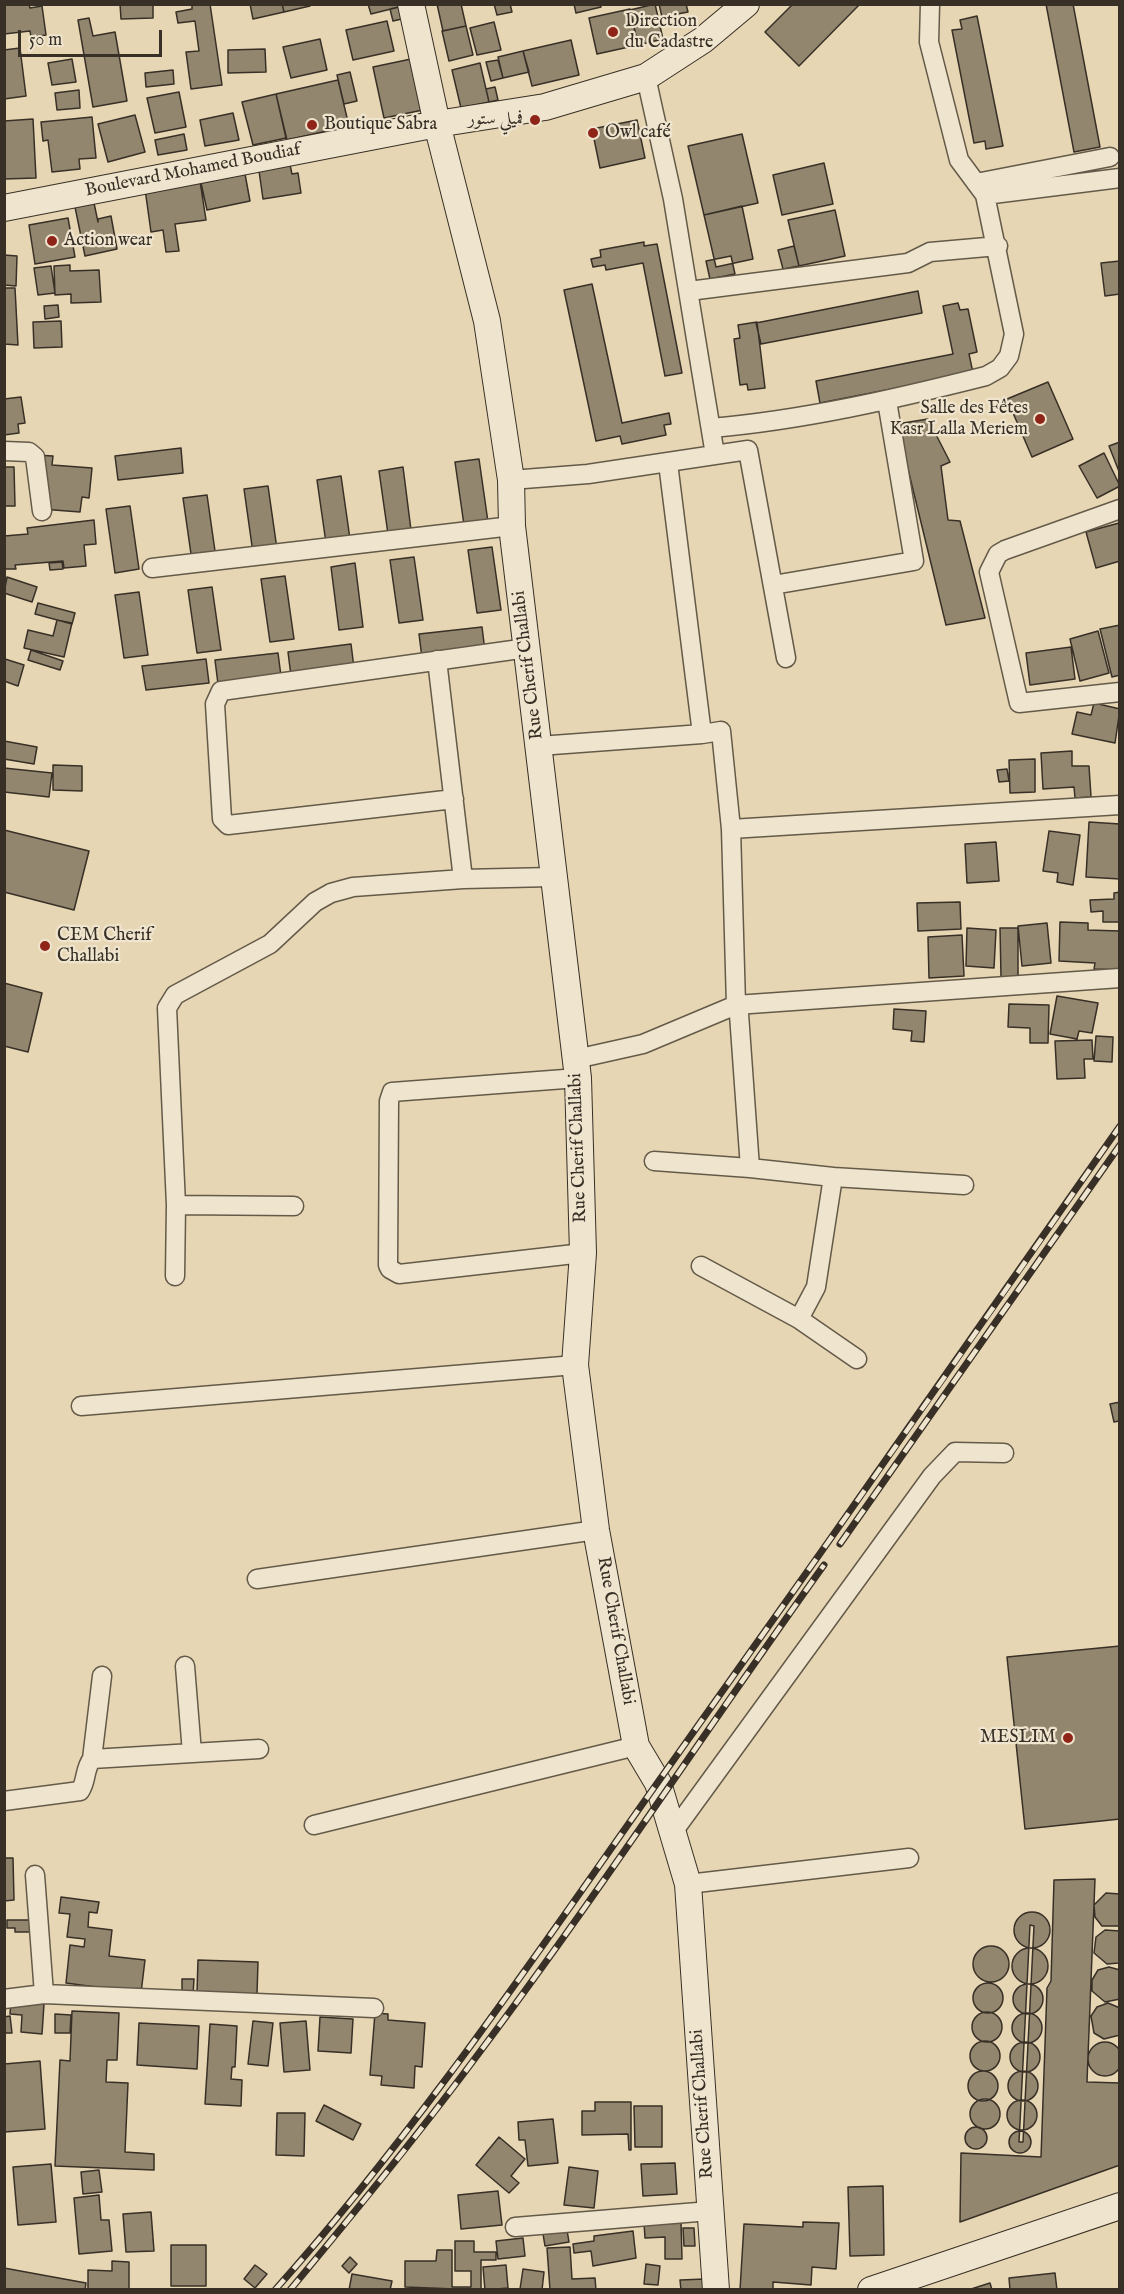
<!DOCTYPE html>
<meta charset="utf-8">
<style>
body{margin:0}
#map{position:relative;width:1124px;height:2294px;overflow:hidden;background:#e7d6b3;font-family:"IM FELL English",serif}
canvas{display:block}
.frame{position:absolute;inset:0;border:6px solid #383026;pointer-events:none}
.scale{position:absolute;left:18px;top:30px;width:144px;height:27px;box-sizing:border-box;border:3px solid #383026;border-top:0;padding-left:8px;font-size:18px;line-height:21px;white-space:nowrap;color:#383026;-webkit-text-stroke:4px #efe4ce;paint-order:stroke}
</style>
<div id="map">
<canvas width="1124" height="2294"></canvas>
<div class="frame"></div>
<div class="scale">50 m</div>
</div>
<script>
const ctx = document.querySelector('canvas').getContext('2d');
ctx.lineJoin = 'round';
function paint(path, color) { ctx.fillStyle = color; ctx.fill(path, 'evenodd'); }
function trace(path, color, width, dash) { ctx.strokeStyle = color; ctx.lineWidth = width; ctx.lineCap = dash ? 'butt' : 'round'; ctx.setLineDash(dash || []); ctx.stroke(path); }
function label(font, color, halo, rows, align = 'center') {
  ctx.font = font + ' "IM FELL English",Amiri,serif'; ctx.lineWidth = 4.5; ctx.setLineDash([]); ctx.textBaseline = 'middle'; ctx.strokeStyle = halo; ctx.fillStyle = color; for (const [text, x, y, turn = 0] of rows) {
    ctx.save(); ctx.translate(x, y); ctx.rotate((+turn || 0) * Math.PI / 180); ctx.textAlign = isNaN(turn) ? turn : align; if (halo) ctx.strokeText(text, 0, 0); ctx.fillText(text, 0, 0); ctx.restore();
  }
}
const building = new Path2D(`
 M4,4H29L30,8L42,6L46,35L31,37L30,31L4,34Z
 M120,4H153V18L121,19Z
 M192,4H210L222,85L191,89L186,52L199,51L195,21L178,23L176,12L192,9Z
 M250,4H282L284,12L253,19Z
 M282,4H310V6L284,12Z
 M368,4H403V6L371,14Z
 M437,4H461L466,26L443,31Z
 M494,4H510L512,12L497,15Z
 M574,4H600L601,7L576,13Z
 M655,4L663,39L638,45L630,10Z
 M659,4H686L688,12L662,17Z
 M793,4H860L799,66L765,32Z
 M1046,4H1073L1100,147L1074,152Z
 M403,6L406,18L393,21L390,9Z
 M630,9L638,45L597,54L589,18Z
 M977,16L1003,146L986,149L985,141L974,143L952,30L962,29L960,20Z
 M89,18L93,36L115,32L127,101L93,107L78,20Z
 M387,21L394,51L353,60L346,30Z
 M494,22L501,50L477,55L470,28Z
 M466,26L473,55L449,61L442,31Z
 M320,39L327,70L291,78L283,47Z
 M571,40L579,75L532,86L523,51Z
 M20,48L26,96L4,99V50Z
 M265,49L266,72L228,73V50Z
 M523,51L529,72L503,78L498,57Z
 M72,59L76,82L52,85L48,63Z
 M411,59L423,110L384,118L373,67Z
 M498,60L503,78L491,81L486,62Z
 M480,63L489,102L461,108L452,70Z
 M173,70L174,84L146,87L145,73Z
 M350,72L357,101L344,104L337,75Z
 M338,80L349,126L287,140L276,94Z
 M495,87L498,100L489,102L486,89Z
 M79,90L80,108L57,110L55,93Z
 M179,92L186,127L155,133L147,98Z
 M276,94L286,138L253,145L242,102Z
 M233,113L239,140L205,146L200,120Z
 M135,115L145,152L108,162L98,124Z
 M92,117L96,158L79,159L80,169L52,172L48,140L43,141L41,122Z
 M33,119L36,178L4,179V121Z
 M637,120L645,158L600,168L592,129Z
 M184,134L187,150L158,155L155,140Z
 M742,134L758,203L704,215L688,146Z
 M289,160L292,174L298,173L301,193L263,199L258,164Z
 M824,163L833,204L782,215L773,175Z
 M245,174L250,201L207,210L201,183Z
 M200,181L206,220L175,224L179,251L166,252L163,230L151,232L145,189Z
 M94,203L98,222V219L111,216L117,249L85,256L75,207Z
 M742,206L753,259L716,267L704,215Z
 M835,210L845,256L799,266L788,220Z
 M68,218L75,257L35,264L29,225Z
 M644,242V246L657,244L682,373L665,376L643,263L606,270L605,265L593,267L591,259L601,257L600,250Z
 M794,246L799,266L783,269L778,250Z
 M4,255L17,256L16,286L4,285Z
 M731,256L735,274L710,279L706,261Z
 M1120,261V294L1105,296L1101,263Z
 M70,265V271L99,270L101,302L71,303V294L55,295L54,266Z
 M51,266L55,293L38,295L34,268Z
 M592,284L622,423L669,413L671,424L664,425L666,435L622,444L620,436L596,441L564,290Z
 M4,288H15L18,345L4,344Z
 M918,291L922,313L761,344L756,323Z
 M958,303L960,310L968,309L977,352L969,354L973,373L820,403L816,381L953,354L943,306Z
 M58,305L59,317L45,319L44,306Z
 M61,321L62,347L34,348L33,322Z
 M757,322L765,388L748,390L747,384L740,385L734,339L740,338L738,325Z
 M1048,382L1073,439L1032,457L1007,399Z
 M21,397L25,423L18,424L19,433L4,435V399Z
 M928,419L950,462L941,466L948,520L960,521L985,618L946,625L897,424Z
 M1120,442V474L1109,446Z
 M181,448L183,473L118,480L115,456Z
 M1104,453L1120,486L1097,498L1079,466Z
 M35,455L53,456L52,465L92,468L89,498L82,497L80,512L41,509Z
 M479,459L488,522L464,525L455,462Z
 M4,467H14L15,506H4Z
 M403,467L411,530L388,534L379,471Z
 M341,476L350,539L326,543L317,480Z
 M268,486L277,549L253,553L244,489Z
 M207,495L216,558L192,561L183,498Z
 M130,506L139,569L115,573L106,509Z
 M94,520L96,544L84,545L86,566L64,568L63,561L15,565L16,569H5L4,536L28,534L27,528Z
 M1119,523L1120,561L1096,568L1086,532Z
 M492,547L501,610L477,613L468,550Z
 M414,557L423,620L399,623L390,560Z
 M62,562L63,569L50,570L49,563Z
 M355,563L363,627L339,630L331,567Z
 M285,576L294,639L270,642L261,579Z
 M7,577L37,587L32,602L4,593Z
 M212,587L221,650L197,653L188,590Z
 M139,592L148,655L124,658L115,595Z
 M38,603L75,613L72,624L35,614Z
 M57,620L72,623L64,657L24,648L28,630L53,636Z
 M1120,625V675L1112,677L1100,629Z
 M482,627L485,651L422,658L419,634Z
 M1098,631L1109,673L1080,681L1070,639Z
 M351,644L354,668L291,676L288,652Z
 M1071,647L1075,679L1030,685L1026,653Z
 M31,650L63,661L60,670L28,660Z
 M278,653L281,676L218,684L215,660Z
 M5,659L24,665L18,686L4,681Z
 M206,659L209,683L146,690L142,666Z
 M1094,703L1120,709L1115,743L1072,734L1077,712L1091,715Z
 M4,741L37,747L34,764L4,759Z
 M1072,751V766H1089L1091,797L1075,798L1074,787L1043,789L1041,753Z
 M1035,759V792L1010,793L1009,760Z
 M53,765L82,766V791L53,790Z
 M4,768L52,773L49,797L4,792Z
 M1007,769L1009,781L999,782L997,770Z
 M1089,822L1120,824V879L1086,877Z
 M4,830L89,851L74,910L4,892Z
 M1049,831L1080,835L1073,885L1057,882L1058,873L1043,871Z
 M996,842L999,881L967,883L965,844Z
 M1120,892V922H1103V911L1091,912L1090,900L1114,899V893Z
 M960,902L961,929L918,931L917,903Z
 M1060,922L1088,923V930L1120,931V970L1094,969L1095,963L1059,961Z
 M1047,923L1051,963L1022,966L1018,926Z
 M967,928L996,930L994,968L966,966Z
 M1000,928H1018V977H1001Z
 M962,935L964,976L929,978L928,937Z
 M4,983L42,993L28,1052L4,1046Z
 M1057,996L1098,1003L1092,1033L1079,1031L1077,1039L1050,1034Z
 M1009,1004L1049,1005L1048,1043H1030V1028L1008,1027Z
 M894,1009L926,1011L924,1042L911,1041L912,1031L893,1029Z
 M1096,1036L1113,1037L1112,1062L1094,1061Z
 M1092,1040L1093,1059H1084L1085,1078L1057,1079L1055,1041Z
 M1120,1402V1425L1119,1421L1114,1422L1110,1404Z
 M1120,1646V1819L1025,1829L1007,1657Z
 M4,1858H13L14,1900L4,1901Z
 M1095,1879L1087,2082L1120,2083V2165L960,2222L961,2153L1041,2157L1047,1988L1051,1981L1054,1880Z
 M1106,1893L1120,1894L1119,1926H1102L1095,1917L1094,1905Z
 M61,1897L99,1902L97,1913L89,1912L88,1927L112,1930L109,1956L145,1960L141,1993L66,1983L70,1945L84,1947L85,1939L67,1937L70,1914L59,1913Z
 M1014 1930a18 18 0 1 1 36 0a18 18 0 1 1-36 0Z
 M7,1920H32V1932H15V1928H7Z
 M1030,1925L1034,1926L1023,2142H1019Z
 M1105,1930L1120,1931L1119,1963L1107,1964L1094,1953L1096,1937Z
 M973 1964a18 18 0 1 1 36 0a18 18 0 1 1-36 0Z
 M1012 1966a18 18 0 1 1 36 0a18 18 0 1 1-36 0Z
 M198,1960L258,1962L257,1994L197,1992Z
 M1109,1967L1120,1970V1999L1105,2002L1092,1991V1980L1098,1970Z
 M182,1979H194L193,1995H182Z
 M973 1998a15 15 0 1 1 30 0a15 15 0 1 1-30 0Z
 M1013 1999a15 15 0 1 1 30 0a15 15 0 1 1-30 0Z
 M11,2002L44,2004L42,2034L21,2032L22,2015L10,2014Z
 M1108,2003L1120,2008V2035L1104,2039L1094,2033L1091,2016L1097,2007Z
 M72,2011L119,2013L117,2060H107L106,2082L128,2083L125,2152L154,2154V2170L55,2166L60,2060L70,2061Z
 M972 2027a15 15 0 1 1 30 0a15 15 0 1 1-30 0Z
 M375,2013L388,2014V2020L425,2023L422,2067L415,2066L414,2088L381,2085L382,2076L370,2075Z
 M1012 2028a15 15 0 1 1 30 0a15 15 0 1 1-30 0Z
 M55,2014L71,2015L70,2033H55Z
 M10,2016L12,2033H4V2017Z
 M320,2017L353,2019L351,2053L318,2051Z
 M253,2021L273,2023L268,2066L248,2064Z
 M306,2021L310,2070L284,2072L280,2023Z
 M139,2023L199,2026L197,2069L137,2065Z
 M210,2024L237,2026L235,2067H232L231,2079L242,2080L241,2106L205,2104Z
 M970 2056a15 15 0 1 1 30 0a15 15 0 1 1-30 0Z
 M1088 2059a17 17 0 1 1 34 0a17 17 0 1 1-34 0Z
 M1010 2057a15 15 0 1 1 30 0a15 15 0 1 1-30 0Z
 M40,2061L45,2129L4,2132V2064Z
 M1008 2086a15 15 0 1 1 30 0a15 15 0 1 1-30 0Z
 M968 2086a15 15 0 1 1 30 0a15 15 0 1 1-30 0Z
 M970 2114a15 15 0 1 1 30 0a15 15 0 1 1-30 0Z
 M1007 2115a15 15 0 1 1 30 0a15 15 0 1 1-30 0Z
 M595,2102H631V2150H629L628,2134L582,2135V2111H595Z
 M324,2105L361,2124L353,2140L316,2121Z
 M634,2106H662V2147H635Z
 M277,2113H305L304,2156L276,2155Z
 M553,2119L558,2163L528,2166L525,2140H519L518,2122Z
 M965 2138a11 11 0 1 1 22 0a11 11 0 1 1-22 0Z
 M1009 2142a11 11 0 1 1 22 0a11 11 0 1 1-22 0Z
 M499,2137L525,2159L511,2176L519,2183L509,2193L476,2165Z
 M675,2163L677,2194L643,2196L641,2164Z
 M51,2164L56,2222L18,2225L13,2167Z
 M569,2167L598,2171L594,2208L564,2205Z
 M99,2170L102,2192L83,2194L81,2172Z
 M883,2186L884,2255L850,2256L848,2187Z
 M498,2191L502,2225L461,2229L458,2195Z
 M99,2195L101,2220H109L112,2251L79,2254L74,2198Z
 M151,2212L154,2251L126,2252L123,2214Z
 M681,2222L682,2259H665V2237L645,2238L644,2223Z
 M803,2222L839,2223L836,2269L812,2267L811,2285L773,2282V2290H740L744,2224L803,2227Z
 M683,2228H694L695,2246H684Z
 M567,2230L569,2242L545,2246L543,2234Z
 M633,2231L636,2258L593,2266L591,2251L574,2253L573,2244L594,2241V2236Z
 M523,2238L525,2256L498,2259L496,2241Z
 M455,2241H474V2252H496V2260H481V2290L405,2287V2261H436L437,2250H452V2287H471V2271H455Z
 M171,2245H206V2286H171Z
 M570,2247L572,2279L595,2278L596,2290H550L547,2248Z
 M350,2257L357,2264L349,2273L342,2266Z
 M112,2261L129,2262V2290H88V2270L112,2271Z
 M646,2264L660,2266L658,2285L644,2284Z
 M255,2265L267,2274L255,2288L244,2279Z
 M506,2265L508,2288L485,2290L483,2267Z
 M4,2268L86,2283L85,2290H4Z
 M523,2269L544,2272L542,2290L520,2289Z
 M1055,2273L1057,2290H1010L1009,2278Z
 M352,2274L392,2281L390,2290H349Z
 M705,2279V2290H681L680,2280Z
 M990,2283L992,2290H968Z`);
const street = new Path2D(`
 M646,77L673,199L715,455
 M976,183L1110,157
 M985,195L1120,178
 M689,291L908,263L930,252L998,246
 M711,428C804,420 895,399 986,376L1000,368L1009,356L1014,334L985,195L959,160L929,42L930,4
 M4,451L29,452L35,457L42,511
 M511,480L588,474L748,450L786,658
 M1120,509L1005,550L998,554L989,572L1019,703L1120,692
 M152,568L512,526
 M773,585L914,561L887,401
 M437,660L463,879
 M539,746L702,734L668,463
 M454,799L228,825L222,819L215,704L221,691L527,648
 M731,829L1120,805
 M576,1059L643,1044L736,1005L731,829L721,731L702,734
 M578,1078L392,1092L389,1101L388,1265L390,1269L399,1274L583,1253
 M654,1161L750,1168L739,1014L736,1005L1120,978
 M833,1177L964,1185
 M176,1205L294,1206
 M701,1266L799,1319L816,1287L833,1177L750,1168
 M175,1276L176,1205L167,1008L175,995L270,944L315,902L331,893L353,887L463,879L552,877
 M799,1319L857,1359
 M81,1406L575,1365
 M257,1579L596,1530
 M185,1666L192,1753
 M92,1759L102,1676
 M4,1801L80,1791C87,1781 84,1769 92,1759L259,1749
 M314,1825L636,1746
 M673,1832L932,1476L955,1452L1004,1453
 M688,1884L909,1858
 M44,1994L374,2008
 M4,1999L44,1994L35,1875
 M515,2227L710,2211`);
const secondary = new Path2D(`
 M411,4L437,124L487,321L511,480L512,526L578,1078L583,1253L575,1365L596,1530L636,1746L658,1783L688,1884L716,2290
 M4,208L437,124L545,107L646,77L703,40L746,4
 M871,2290L1120,2206`);
const rail = new Path2D(`
 M840,1544L1120,1145
 M275,2290C417,2131 535,1956 658,1782C813,1564 967,1346 1120,1126
 M290,2290C355,2212 419,2134 479,2053C599,1893 708,1727 824,1565`);
const markers = [
 [613,32,6,"#8f2418"],
 [535,120,6,"#8f2418"],
 [312,125,6,"#8f2418"],
 [593,133,6,"#8f2418"],
 [52,241,6,"#8f2418"],
 [1040,419,6,"#8f2418"],
 [45,946,6,"#8f2418"],
 [1068,1738,6,"#8f2418"]
];
const poiNames = [
 ["Direction",625,22],
 ["du Cadastre",625,43],
 ["فميلي ستور",523,120,"right"],
 ["Boutique Sabra",324,125],
 ["Owl café",605,133],
 ["Action wear",64,241],
 ["Salle des Fêtes",1028,409,"right"],
 ["Kasr Lalla Meriem",1028,430,"right"],
 ["CEM Cherif",57,936],
 ["Challabi",57,957],
 ["MESLIM",1056,1738,"right"]
];
const streetNames = [
 ["Boulevard Mohamed Boudiaf",193,171,-11],
 ["Rue Cherif Challabi",529,665,-97],
 ["Rue Cherif Challabi",579,1148,-92],
 ["Rue Cherif Challabi",615,1631,80],
 ["Rue Cherif Challabi",703,2104,-94]
];
paint(building, '#93866f');
trace(building, '#383026', 1.5);
trace(street, '#645a49', 21);
trace(secondary, '#383026', 28);
trace(street, '#efe4ce', 18);
trace(secondary, '#efe4ce', 26);
trace(rail, '#383026', 7);
trace(rail, '#efe4ce', 4.5, [14]);
for (const [x, y, r, color] of markers) { const dot = new Path2D(); dot.arc(x, y, r, 0, 2 * Math.PI); ctx.fillStyle = color; ctx.fill(dot); trace(dot, '#efe4ce', 2); }
label('18px', '#383026', '#efe4ce', poiNames, 'left');
label('18px', '#383026', '#efe4ce', streetNames);
</script>
